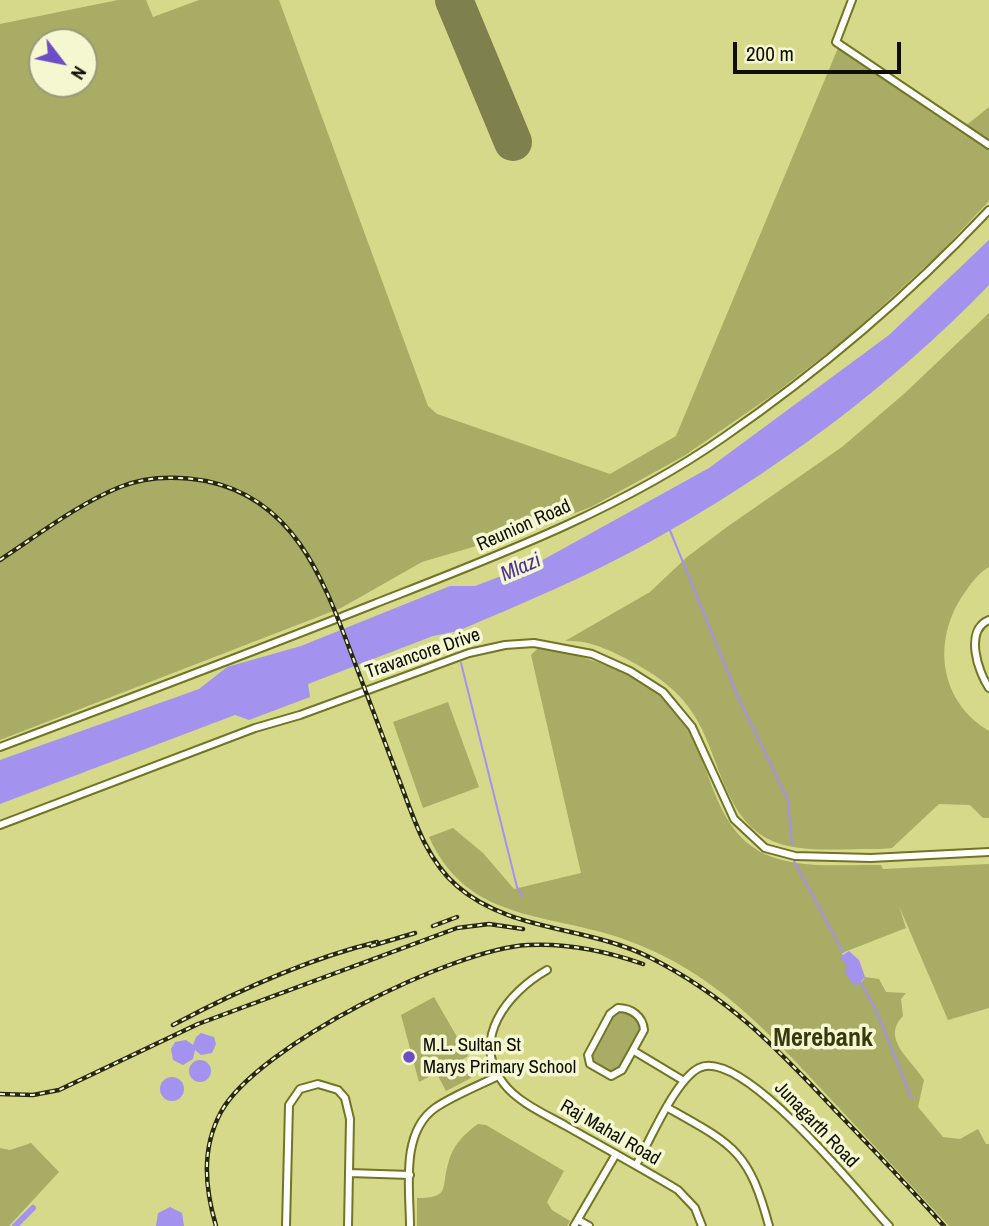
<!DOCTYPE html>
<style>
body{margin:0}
#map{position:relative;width:989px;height:1226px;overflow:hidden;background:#d5d989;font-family:"Archivo Narrow",sans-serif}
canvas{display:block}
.north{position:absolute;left:28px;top:28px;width:70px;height:70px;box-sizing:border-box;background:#f4f7d0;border:2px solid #989a7d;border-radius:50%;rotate:122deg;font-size:19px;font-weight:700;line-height:28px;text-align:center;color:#0e0f00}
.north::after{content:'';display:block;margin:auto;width:24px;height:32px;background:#6d4dc6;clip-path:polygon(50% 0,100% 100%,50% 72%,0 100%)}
.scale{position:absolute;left:733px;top:42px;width:168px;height:32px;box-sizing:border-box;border:4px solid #0e0f00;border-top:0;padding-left:9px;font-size:21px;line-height:24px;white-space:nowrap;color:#0e0f00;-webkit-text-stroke:5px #f4f7d0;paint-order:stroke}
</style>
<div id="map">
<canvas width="989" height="1226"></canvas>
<div class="north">N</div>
<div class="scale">200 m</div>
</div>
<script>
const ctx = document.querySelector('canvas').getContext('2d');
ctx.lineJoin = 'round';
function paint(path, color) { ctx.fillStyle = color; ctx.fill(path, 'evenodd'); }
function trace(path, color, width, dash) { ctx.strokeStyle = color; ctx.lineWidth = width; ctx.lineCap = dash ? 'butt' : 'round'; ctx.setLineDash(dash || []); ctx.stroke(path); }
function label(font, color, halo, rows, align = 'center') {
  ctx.font = font + ' "Archivo Narrow",sans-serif'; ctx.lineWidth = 7; ctx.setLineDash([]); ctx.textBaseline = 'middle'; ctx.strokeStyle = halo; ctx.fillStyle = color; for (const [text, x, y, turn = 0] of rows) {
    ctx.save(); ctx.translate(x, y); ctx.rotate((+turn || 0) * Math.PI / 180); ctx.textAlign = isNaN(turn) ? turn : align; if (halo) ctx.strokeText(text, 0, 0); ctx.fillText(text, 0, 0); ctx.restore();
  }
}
const green = new Path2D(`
 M118,0H146L153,17L199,0H279L428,406L437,414L610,474L676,436L838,48L959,131L989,107V201L939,254L847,338L774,394L684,456L591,507L527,531L422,562L341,608L0,740V24ZM42,42H84V84H42Z
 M989,313V567C978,573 970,585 963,595C932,641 939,701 989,731V818H983L970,805L939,804L892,848L881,849C846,848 797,855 766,838C723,814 719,754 694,715C678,689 652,672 625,658C607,649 585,639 565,641L650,592L687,557L727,527L842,447L905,393Z
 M538,648C588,655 659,678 686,724C712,768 714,830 765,854C799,870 845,864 881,865L883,869L989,864V1008L948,1020L899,906L906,928L842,953L847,966L861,983L865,977L879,979L886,992L906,993L901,999L903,1016C880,1039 912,1060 924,1080L918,1107L943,1137L960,1139L978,1129L986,1144H989V1226H949C908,1182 867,1138 826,1094C780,1045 735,995 675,962C651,949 627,939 601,932C530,913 464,914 429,837L453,828L483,853L514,889L581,873L531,655Z
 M448,702L479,787L423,808L393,722Z
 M434,997L468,1056L462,1060L471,1078L446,1091L437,1074L444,1069L419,1082L401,1015Z
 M624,1010L638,1018L642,1030L618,1071L611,1073L592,1062C589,1047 608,1014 624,1010Z
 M478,1124L486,1125L564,1171L547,1202L552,1210L570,1221L567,1226H417V1198C451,1198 441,1188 448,1164C452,1146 464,1134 478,1124Z
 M31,1143L59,1172L9,1226H0V1148L10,1150Z`);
const water = new Path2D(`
 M989,240V285C891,387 771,475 646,544C586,577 521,604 458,631L433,636L308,684L310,697L249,720L235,715L0,804V760L199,689L227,667L301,646L450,586H475L539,562L709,468L889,335Z
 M849,951L859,960L865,977L858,985L853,984L845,973L847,966L840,957Z
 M201,1033L214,1037L216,1044L212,1053L201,1055L195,1050L193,1059L183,1065L173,1060L171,1049L175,1042L186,1040L193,1045L196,1037Z
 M189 1071a11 11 0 1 1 22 0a11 11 0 1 1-22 0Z
 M160 1089a12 12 0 1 1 24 0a12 12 0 1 1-24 0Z
 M170,1207L182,1213L184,1226H156L158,1213Z`);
const stream = new Path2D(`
 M669,528L738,697L788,800L792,845
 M461,663L517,887L523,897
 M794,861L843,952
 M860,981L876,1010L912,1099`);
const canal = new Path2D(`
 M15,1226L33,1208`);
const runway = new Path2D(`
 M454,0L513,142`);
const street = new Path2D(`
 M852,0L836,42L989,145
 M989,620C964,630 978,672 989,688
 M0,747C125,700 250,653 374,604C494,557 618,511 724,437C821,370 908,296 989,210
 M0,825L255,728L300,715L469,653L505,645L534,643L592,654L630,671L663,692L692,727L734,819L765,848L795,856L871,858L989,852
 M547,970C508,992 469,1040 504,1084C519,1103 545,1114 566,1126C603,1147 641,1168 678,1190L695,1208L702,1226
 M618,1008C631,1008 643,1016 644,1030L622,1070L611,1076L590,1064L588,1055L610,1014Z
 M634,1051L684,1081
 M668,1108C734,1145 749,1151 769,1226
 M636,1165C650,1141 675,1080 699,1068C742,1046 860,1195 889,1226
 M349,1173L410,1175
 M578,1220L589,1226
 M286,1226L289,1105L300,1089L318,1084L338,1090L345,1098L350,1119L348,1226
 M410,1226C410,1189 400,1133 435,1108C454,1095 478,1086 498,1076
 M574,1226L616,1154`);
const rail = new Path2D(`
 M0,560C38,535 78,504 120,487C147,476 178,476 206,481C293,499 322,576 350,650C365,689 380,729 395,769C411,809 423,857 457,886C510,932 587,926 649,957C727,996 776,1047 834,1109C871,1147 908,1186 944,1226
 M433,926L457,917
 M371,946L415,933
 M173,1025C237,991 307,959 377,942
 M0,1094L33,1095L59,1090L198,1024L457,928L489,924L523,929
 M216,1226C205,1188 201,1149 221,1112C257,1046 453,949 528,945C567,943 606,951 643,964`);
const markers = [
 [409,1057,7,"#6d4dc6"]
];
const streetNames = [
 ["Reunion Road",524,526,-24],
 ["Travancore Drive",423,654,-19],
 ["Junagarth Road",816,1125,46],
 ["Raj Mahal Road",610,1133,30]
];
const poiNames = [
 ["M.L. Sultan St",423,1046],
 ["Marys Primary School",423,1068]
];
const waterNames = [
 ["Mlazi",521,568,-23]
];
const districtNames = [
 ["Merebank",823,1039]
];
paint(green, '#a8ac64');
paint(water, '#a393ee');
trace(stream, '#a393ee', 2);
trace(canal, '#a393ee', 6);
trace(runway, '#7e804d', 38);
trace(street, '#727523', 10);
trace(street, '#fff', 6);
trace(rail, '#272811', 4.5);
trace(rail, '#f4f7d0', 2, [5]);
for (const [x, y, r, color] of markers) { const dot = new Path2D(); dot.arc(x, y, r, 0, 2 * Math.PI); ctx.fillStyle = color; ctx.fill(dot); trace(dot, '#f4f7d0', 2.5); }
label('19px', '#0e0f00', '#f4f7d0', streetNames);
label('19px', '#0e0f00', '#f4f7d0', poiNames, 'left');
label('italic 21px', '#4e2f98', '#f4f7d0', waterNames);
label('bold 26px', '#37380d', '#f4f7d0', districtNames);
</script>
